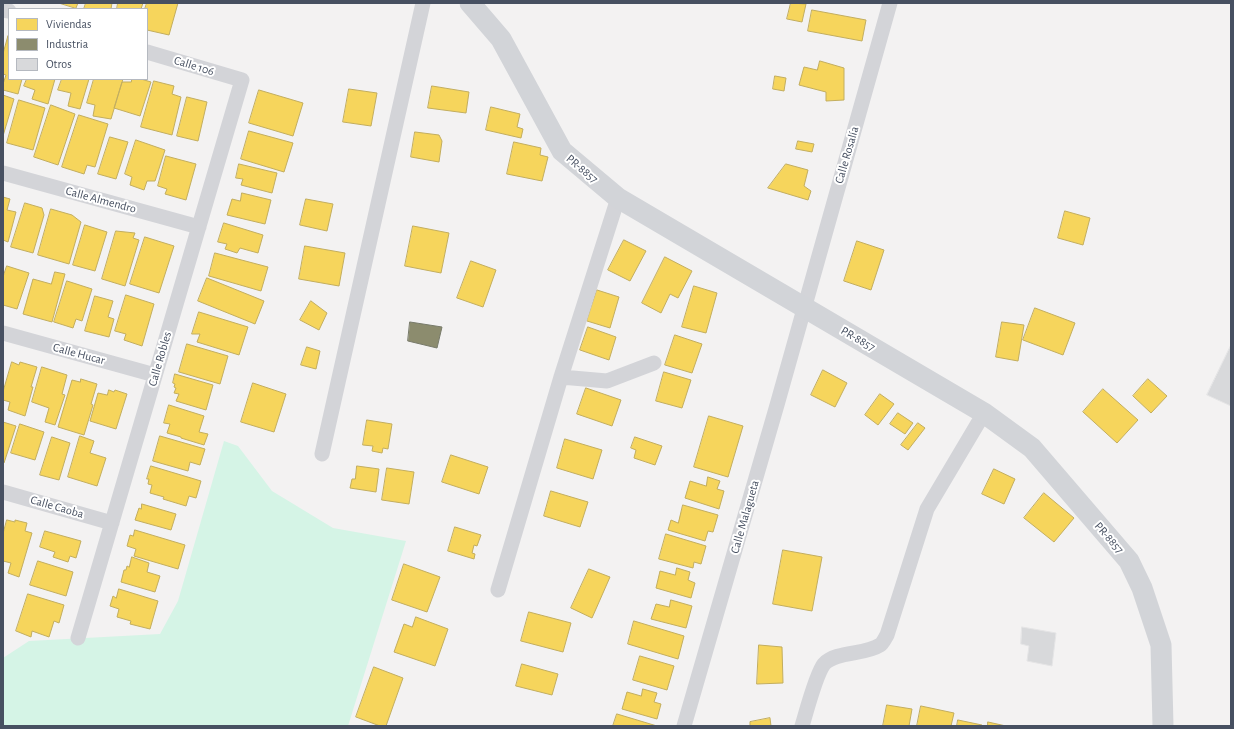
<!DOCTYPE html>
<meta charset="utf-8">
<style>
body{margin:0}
#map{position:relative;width:1234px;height:729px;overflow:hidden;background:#f3f2f2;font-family:"Alegreya Sans",sans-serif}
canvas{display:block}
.frame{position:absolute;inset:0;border:4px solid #475061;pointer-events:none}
.legend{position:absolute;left:8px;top:8px;width:140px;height:72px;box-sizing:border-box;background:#fff;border:1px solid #b5b9c0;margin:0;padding:5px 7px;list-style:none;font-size:12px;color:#475061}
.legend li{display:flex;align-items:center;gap:8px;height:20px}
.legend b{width:20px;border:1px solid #b5b9c0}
</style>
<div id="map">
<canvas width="1234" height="729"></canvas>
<div class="frame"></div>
<ul class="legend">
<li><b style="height:11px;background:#f6d55c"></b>Viviendas</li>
<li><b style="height:11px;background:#8c8c6e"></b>Industria</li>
<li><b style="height:11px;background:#d8d9db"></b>Otros</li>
</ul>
</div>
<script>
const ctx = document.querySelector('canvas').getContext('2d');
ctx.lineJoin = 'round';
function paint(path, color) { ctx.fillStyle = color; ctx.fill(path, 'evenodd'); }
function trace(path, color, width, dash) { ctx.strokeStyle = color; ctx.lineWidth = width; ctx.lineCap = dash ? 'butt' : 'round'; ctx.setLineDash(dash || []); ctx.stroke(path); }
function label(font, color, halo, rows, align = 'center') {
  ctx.font = font + ' "Alegreya Sans",sans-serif'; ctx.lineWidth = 4; ctx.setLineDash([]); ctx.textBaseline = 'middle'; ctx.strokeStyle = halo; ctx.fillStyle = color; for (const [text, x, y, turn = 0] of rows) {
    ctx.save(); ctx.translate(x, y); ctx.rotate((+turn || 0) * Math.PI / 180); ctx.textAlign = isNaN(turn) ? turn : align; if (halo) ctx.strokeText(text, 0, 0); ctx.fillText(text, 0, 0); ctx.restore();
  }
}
const green = new Path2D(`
 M224,441L238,446L272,491L333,528L406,541L348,726H3V658L29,641L160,634L178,601Z`);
const homes = new Path2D(`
 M59,3H78L76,8Z
 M86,3H112L111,9H84Z
 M118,3H143L141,9H117Z
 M147,3H178L169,35L147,30V9H145Z
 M791,3L806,4L802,22L787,19Z
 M812,10L866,20L862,41L808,31Z
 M8,36L9,79H22L18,94L3,90V84L6,75L3,74V54Z
 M820,61L844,68V100L826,101V92L799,85L804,67L817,70Z
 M775,76L786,78L784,91L773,89Z
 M27,79H55L48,104L32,99L35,90L24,86Z
 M62,79H89L80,109L68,106L71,93L58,90Z
 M94,79H123L111,119L93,116L95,105L87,103Z
 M132,79H141L151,82L140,116L114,108L122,82H131Z
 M154,81L174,86L172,94L181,97L172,135L141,127Z
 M432,86L469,92L466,113L428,108Z
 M349,89L377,93L371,126L343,122Z
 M259,90L303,103L293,136L249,123Z
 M3,95L14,99L3,136Z
 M187,97L207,102L198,141L177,136Z
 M19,100L45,108L33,150L7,143Z
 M51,105L75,114L58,165L34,157Z
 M491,107L520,114L517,127L523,129L521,138L486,130Z
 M79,115L108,124L95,167L87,165L84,174L62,167Z
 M249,131L293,143L284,172L241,159Z
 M415,132L439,135L442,141L439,162L411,157Z
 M110,137L128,142L116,179L98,174Z
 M136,140L165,150L155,181H147L144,190L130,185L132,177L125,174Z
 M798,141L814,144L812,152L796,149Z
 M514,142L541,148L540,155L548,157L542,181L507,174Z
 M166,156L196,164L186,200L165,194L167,189L158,186Z
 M239,164L277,173L272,193L241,185L243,179L236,178Z
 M786,164L808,170L804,186L811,191L808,200L768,188Z
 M242,193L271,200L265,224L227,215L232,199L240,201Z
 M3,197L10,199L7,210L16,212L8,242L3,240Z
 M306,199L333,204L327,231L300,225Z
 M25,203L42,208L44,215L33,253L11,247Z
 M51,209L72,215L81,222L69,264L38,255Z
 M1065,211L1090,218L1083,245L1058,238Z
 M224,223L263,235L258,253L240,248L237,253L225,249L227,244L218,242Z
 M85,225L107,232L95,271L73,265Z
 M413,226L449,233L441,273L405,266Z
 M116,231L135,233L133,238L139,240L125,286L102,279Z
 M145,237L174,246L159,293L130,284Z
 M624,240L646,251L630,281L608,270Z
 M857,241L884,250L871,290L844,281Z
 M305,246L345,253L339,286L299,279Z
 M215,253L268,267L261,291L209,276Z
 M665,257L692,271L678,298L670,294L661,313L642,303Z
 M471,261L496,270L483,307L457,298Z
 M7,266L29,273L17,309L3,305V277Z
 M55,272L65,274L52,322L23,314L33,279L51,284Z
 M207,278L264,301L255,324L198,301Z
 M67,281L92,289L82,321L76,319L73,328L54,322Z
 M694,286L717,293L706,333L682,327Z
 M597,290L619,297L610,328L587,321Z
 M126,295L154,304L142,346L124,340L126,334L115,331Z
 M95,296L113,301L108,317L114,319L109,337L85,331Z
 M311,301L327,313L319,330L300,320Z
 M1035,308L1075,323L1063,355L1023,340Z
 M199,312L248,327L239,355L197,342L200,334H192Z
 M1002,322L1024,325L1018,361L996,357Z
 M588,327L616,337L609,360L580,350Z
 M675,335L702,344L692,373L665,365Z
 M187,344L228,356L220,384L179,372Z
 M307,347L320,351L316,369L301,365Z
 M12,362L19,365L20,362L37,367L31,387H33L25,416L8,410L10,402L3,400V392Z
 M42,367L67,375L62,394L65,395L55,425L45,422L49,408L32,402Z
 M823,370L847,383L835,407L811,395Z
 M664,372L691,380L682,408L656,401Z
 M175,374L213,385L206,410L176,401L179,394L174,393L176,388L174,387L175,384L173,383Z
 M81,379L97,384L91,404L93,405L84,435L58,427L72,380L80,382Z
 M1148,379L1167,396L1151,413L1133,396Z
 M253,383L286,394L274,432L241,422Z
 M586,388L621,400L612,426L577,414Z
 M1103,389L1138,420L1117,443L1083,412Z
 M109,390L114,392L115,390L127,394L116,429L90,421L98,393L107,395Z
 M880,394L894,404L878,425L865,415Z
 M169,405L204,416L199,432L208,434L204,445L181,438V437L167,433L170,424L164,423Z
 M898,413L913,423L905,434L890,424Z
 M709,416L743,426L728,477L694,467Z
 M367,420L392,424L388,449L383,448L382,453L372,451L373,446L363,445Z
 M3,422L16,426L4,463H3Z
 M918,423L925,428L908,450L901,445Z
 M20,424L44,432L35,460L11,453Z
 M80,436L94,441L90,453L106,458L97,486L68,477Z
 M160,436L205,449L200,465L190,462L188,471L153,461Z
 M52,437L70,443L59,480L40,475Z
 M635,437L662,446L655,465L634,458L636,450L631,448Z
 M565,439L602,450L593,479L557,468Z
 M451,455L488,467L479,494L442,482Z
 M151,466L201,481L196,498L189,496L186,506L163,499L164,497L150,493L152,485L148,484L149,479H147Z
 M357,466L379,469L376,492L350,488L352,479H355Z
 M387,468L414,472L409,504L382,500Z
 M994,469L1015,479L1004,504L982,494Z
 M708,477L720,481L717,489L724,491L719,509L685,498L690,481L706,486Z
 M551,491L588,502L580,527L544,516Z
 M1044,493L1074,518L1054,542L1024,518Z
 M142,504L176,514L171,530L135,520L139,508L141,509Z
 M683,505L718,515L713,532L708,531L705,541L668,530L671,520L678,523Z
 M7,520L15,522V520L27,523L25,531L32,533L19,577L8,573L11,563L3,561V534Z
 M455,527L481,535L477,546L474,545L472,553L475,554L474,559L448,551Z
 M135,530L185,545L178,569L134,556L136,549L127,546L130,535L133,536Z
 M45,531L81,541L76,558L70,556L68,562L53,557L55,552L40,547Z
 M666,534L706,546L701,564L694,562L693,568L659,559Z
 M783,550L822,557L812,611L773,604Z
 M132,557L149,563L147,572L160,576L155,592L121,582L124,570H126L127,566L129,567Z
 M38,561L73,572L66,596L30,585Z
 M404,564L440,577L427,612L392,600Z
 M677,568L690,572L688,580L695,583L691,598L656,588L660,571L675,575Z
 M589,569L610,577L592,618L571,608Z
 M119,589L158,601L150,629L130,624L131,621L117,617L119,609L110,606L113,596L116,598Z
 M28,594L64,605L59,623L54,621L49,637L32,631L31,637L16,631Z
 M671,600L692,606L686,628L651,619L656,604L669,607Z
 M529,612L571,623L563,652L521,641Z
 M416,617L448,629L435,666L394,652L404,624L412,627Z
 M634,621L684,636L678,659L628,644Z
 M759,645L782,647L783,683L757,684Z
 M640,656L674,666L667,690L633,680Z
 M522,664L558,674L552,695L516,686Z
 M374,667L403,678L386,726H380L356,717Z
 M643,689L657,693L654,702L661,704L657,719L622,709L627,692L641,696Z
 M887,705L912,709L909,726H883Z
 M921,706L954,713L951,726H917Z
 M617,714L657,726H613Z
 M770,718L771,726H750V722Z
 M958,720L982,725V726H957Z
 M988,722L1006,726H988Z`);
const industry = new Path2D(`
 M410,322L442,327L437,348L408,341Z`);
const building = new Path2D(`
 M1231,345V406L1207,395Z
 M1022,627L1056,633L1052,666L1027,661L1029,646L1021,644Z`);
const street = new Path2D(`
 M3,10L9,11
 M3,173L199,227
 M3,333L155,375
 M561,377L607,381L654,363
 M322,454L423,3
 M3,492L112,523
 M498,590L561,377L618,198
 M78,638L242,80L147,52
 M684,726L777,405L890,3
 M802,726C806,713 816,674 824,664C836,651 865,655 880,645C883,643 885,638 887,635L927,509L984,413`);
const secondary = new Path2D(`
 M470,3L501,39L562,151L618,198L984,413L1032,448L1129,561L1142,588L1161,645L1163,726`);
const streetNames = [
 ["Calle 106",194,66,17],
 ["Calle Rosalía",847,155,-74],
 ["PR-8857",582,169,40],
 ["Calle Almendro",101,200,15],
 ["PR-8857",858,339,30],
 ["Calle Hucar",79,354,15],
 ["Calle Robles",160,359,-74],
 ["Calle Caoba",57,507,16],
 ["Calle Malagueta",745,517,-74],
 ["PR-8857",1109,538,49]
];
paint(green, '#d5f4e6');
paint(homes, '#f6d55c');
trace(homes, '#c2ad5e', 1);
paint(industry, '#8c8c6e');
trace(industry, '#777a6a', 1);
paint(building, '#d8d9db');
trace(building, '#e4e4e5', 1);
trace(street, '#d3d4d8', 15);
trace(secondary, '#d2d4d8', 21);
label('12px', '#475061', '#fff', streetNames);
</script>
